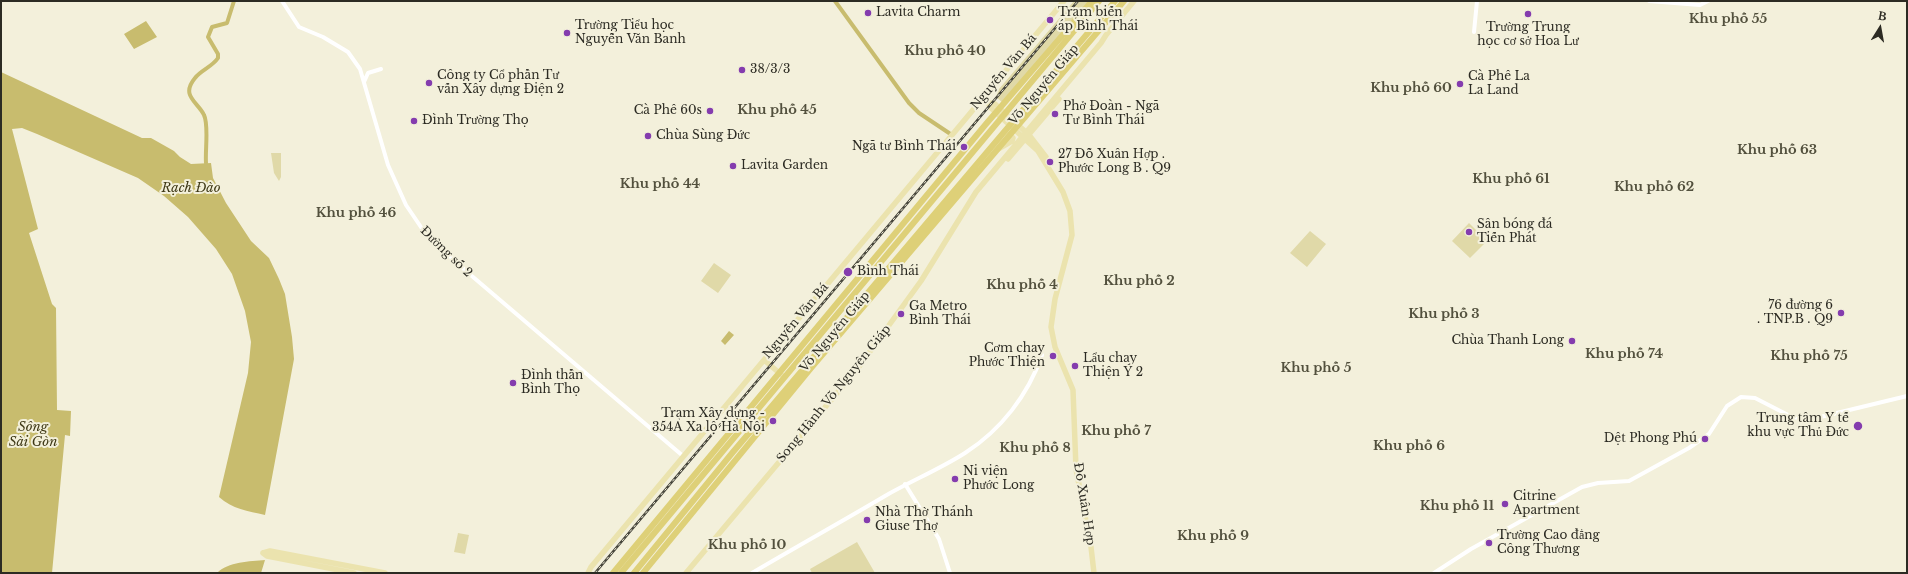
<!DOCTYPE html>
<meta charset="utf-8">
<style>
body{margin:0}
#map{position:relative;width:1908px;height:574px;overflow:hidden;background:#f3f0db;font-family:"Libre Baskerville",serif}
canvas{display:block}
.frame{position:absolute;inset:0;border:2px solid #2c2b23;pointer-events:none}
.north{position:absolute;left:1860px;top:8px;width:40px;height:40px;-webkit-text-stroke:3px #f3f0db;paint-order:stroke;rotate:11deg;font-size:11px;font-weight:700;line-height:16px;text-align:center;color:#2c2b23}
.north::after{content:'';display:block;margin:auto;width:14px;height:18px;background:#2c2b23;clip-path:polygon(50% 0,100% 100%,50% 72%,0 100%)}
</style>
<div id="map">
<canvas width="1908" height="574"></canvas>
<div class="frame"></div>
<div class="north">B</div>
</div>
<script>
const ctx = document.querySelector('canvas').getContext('2d');
ctx.lineJoin = 'round';
function paint(path, color) { ctx.fillStyle = color; ctx.fill(path, 'evenodd'); }
function trace(path, color, width, dash) { ctx.strokeStyle = color; ctx.lineWidth = width; ctx.lineCap = dash ? 'butt' : 'round'; ctx.setLineDash(dash || []); ctx.stroke(path); }
function label(font, color, halo, rows, align = 'center') {
  ctx.font = font + ' "Libre Baskerville",serif'; ctx.lineWidth = 4; ctx.setLineDash([]); ctx.textBaseline = 'middle'; ctx.strokeStyle = halo; ctx.fillStyle = color; for (const [text, x, y, turn = 0] of rows) {
    ctx.save(); ctx.translate(x, y); ctx.rotate((+turn || 0) * Math.PI / 180); ctx.textAlign = isNaN(turn) ? turn : align; if (halo) ctx.strokeText(text, 0, 0); ctx.fillText(text, 0, 0); ctx.restore();
  }
}
const green = new Path2D(`
 M1074,1H1089L1002,102L996,97L999,89Z
 M271,153H281V177L279,181L274,173Z
 M1469,223L1487,241L1470,258L1452,241Z
 M1310,231L1326,244L1307,267L1290,253Z
 M714,263L731,275L718,293L701,281Z
 M458,533L469,535L465,554L454,552Z
 M857,542L875,573H812L810,569Z`);
const water = new Path2D(`
 M146,21L157,37L134,49L124,34Z
 M1,72L142,138H151L174,151L180,157L191,164L211,163L213,178L226,203L251,241L269,258L279,279L285,294L292,337L294,359L265,515C248,511 232,509 219,497L248,373L251,342L245,311L232,274L216,249L188,217L164,196L138,178L37,134L22,128L12,129L38,229L29,233L52,304L56,308L57,410L71,411L70,436L65,435L52,573H1Z
 M729,331L734,335L725,345L721,341Z
 M265,560L261,573H217C228,562 250,561 265,560Z`);
const canal = new Path2D(`
 M835,1L909,103L919,113L949,133
 M206,163C205,150 209,125 204,115C198,102 180,96 195,78C201,70 212,67 218,58V54L208,37L212,27L227,23L234,1`);
const minor = new Path2D(`
 M282,1L299,27L323,37L348,52L360,69L388,165L406,205L425,233L466,271L683,456
 M1649,1L1700,5L1708,1
 M1474,32L1477,1
 M364,82L368,73L381,69
 M905,484L939,539L950,573
 M752,573C796,547 841,522 885,496C911,481 940,469 965,453C1001,430 1028,395 1042,355
 M1434,573L1471,549L1582,487L1598,483L1629,481L1689,448L1709,434L1727,406L1741,397L1755,398L1790,416L1808,420L1907,396`);
const major = new Path2D(`
 M984,96L991,108L1038,151L1063,192L1070,211L1072,235L1055,299L1051,327L1055,347L1073,390L1076,469L1091,547L1094,573
 M990,103L995,104L1029,135L1046,157
 M998,149L1012,141L1013,138L1010,135
 M1008,159L1059,99
 M764,360L784,377
 M263,553L270,551L385,573
 M263,553L267,556L354,573
 M588,573L591,567L1064,1
 M686,573L858,368L921,281L976,192L1101,43L1106,35L1134,1`);
const highway = new Path2D(`
 M613,573L986,124L1092,1
 M621,573L1099,1
 M634,573L733,452L1115,1
 M643,573L811,368L1124,1`);
const rail = new Path2D(`
 M595,573L1078,1`);
const markers = [
 [868,13,4,"#843cae"],
 [1528,14,4,"#843cae"],
 [1050,20,4,"#843cae"],
 [567,33,4,"#843cae"],
 [742,70,4,"#843cae"],
 [429,83,4,"#843cae"],
 [1460,84,4,"#843cae"],
 [710,111,4,"#843cae"],
 [1055,114,4,"#843cae"],
 [414,121,4,"#843cae"],
 [648,136,4,"#843cae"],
 [964,147,4,"#843cae"],
 [1050,162,4,"#843cae"],
 [733,166,4,"#843cae"],
 [1469,232,4,"#843cae"],
 [848,272,5,"#843cae"],
 [1841,313,4,"#843cae"],
 [901,314,4,"#843cae"],
 [1572,341,4,"#843cae"],
 [1053,356,4,"#843cae"],
 [1075,366,4,"#843cae"],
 [513,383,4,"#843cae"],
 [773,421,4,"#843cae"],
 [1858,426,5,"#843cae"],
 [1705,439,4,"#843cae"],
 [955,479,4,"#843cae"],
 [1505,504,4,"#843cae"],
 [867,520,4,"#843cae"],
 [1489,543,4,"#843cae"]
];
const poiNames = [
 ["Lavita Charm",876,13],
 ["Trạm biến",1058,13],
 ["áp Bình Thái",1058,27],
 ["Trường Tiểu học",575,26],
 ["Nguyễn Văn Banh",575,40],
 ["Trường Trung",1528,28,"center"],
 ["học cơ sở Hoa Lư",1528,42,"center"],
 ["38/3/3",750,70],
 ["Công ty Cổ phần Tư",437,76],
 ["vấn Xây dựng Điện 2",437,90],
 ["Cà Phê La",1468,77],
 ["La Land",1468,91],
 ["Phở Đoàn - Ngã",1063,107],
 ["Tư Bình Thái",1063,121],
 ["Cà Phê 60s",702,111,"right"],
 ["Đình Trường Thọ",422,121],
 ["Chùa Sùng Đức",656,136],
 ["Ngã tư Bình Thái",956,147,"right"],
 ["27 Đỗ Xuân Hợp .",1058,155],
 ["Phước Long B . Q9",1058,169],
 ["Lavita Garden",741,166],
 ["Sân bóng đá",1477,225],
 ["Tiến Phát",1477,239],
 ["Bình Thái",857,272],
 ["76 đường 6",1833,306,"right"],
 [". TNP.B . Q9",1833,320,"right"],
 ["Ga Metro",909,307],
 ["Bình Thái",909,321],
 ["Chùa Thanh Long",1564,341,"right"],
 ["Cơm chay",1045,349,"right"],
 ["Phước Thiện",1045,363,"right"],
 ["Lẩu chay",1083,359],
 ["Thiện Ý 2",1083,373],
 ["Đình thần",521,376],
 ["Bình Thọ",521,390],
 ["Trạm Xây dựng -",765,414,"right"],
 ["354A Xa lộ Hà Nội",765,428,"right"],
 ["Trung tâm Y tế",1849,419,"right"],
 ["khu vực Thủ Đức",1849,433,"right"],
 ["Dệt Phong Phú",1697,439,"right"],
 ["Ni viện",963,472],
 ["Phước Long",963,486],
 ["Citrine",1513,497],
 ["Apartment",1513,511],
 ["Nhà Thờ Thánh",875,513],
 ["Giuse Thợ",875,527],
 ["Trường Cao đẳng",1497,536],
 ["Công Thương",1497,550]
];
const streetNames = [
 ["Nguyễn Văn Bá",1004,72,-50],
 ["Võ Nguyên Giáp",1044,85,-50],
 ["Đường số 2",446,252,44],
 ["Nguyễn Văn Bá",796,321,-50],
 ["Võ Nguyên Giáp",835,332,-50],
 ["Song Hành Võ Nguyên Giáp",834,394,-51],
 ["Đỗ Xuân Hợp",1084,504,81]
];
const neighbourhoodNames = [
 ["Khu phố 55",1728,19],
 ["Khu phố 40",945,51],
 ["Khu phố 60",1411,88],
 ["Khu phố 45",777,110],
 ["Khu phố 63",1777,150],
 ["Khu phố 61",1511,179],
 ["Khu phố 44",660,184],
 ["Khu phố 62",1654,187],
 ["Khu phố 46",356,213],
 ["Khu phố 2",1139,281],
 ["Khu phố 4",1022,285],
 ["Khu phố 3",1444,314],
 ["Khu phố 74",1624,354],
 ["Khu phố 75",1809,356],
 ["Khu phố 5",1316,368],
 ["Khu phố 7",1116,431],
 ["Khu phố 6",1409,446],
 ["Khu phố 8",1035,448],
 ["Khu phố 11",1457,506],
 ["Khu phố 9",1213,536],
 ["Khu phố 10",747,545]
];
const waterNames = [
 ["Rạch Đào",191,188],
 ["Sông",33,427],
 ["Sài Gòn",33,442]
];
paint(green, '#e0d9a8');
paint(water, '#c8bc6e');
trace(canal, '#c8bc6e', 4);
trace(minor, '#fff', 4);
trace(major, '#ebe3ae', 5.5);
trace(highway, '#ded078', 6);
trace(rail, '#46453b', 2.5);
trace(rail, '#f3f0db', 1, [3]);
for (const [x, y, r, color] of markers) { const dot = new Path2D(); dot.arc(x, y, r, 0, 2 * Math.PI); ctx.fillStyle = color; ctx.fill(dot); trace(dot, '#f3f0db', 1.5); }
label('12px', '#2c2b23', '#f3f0db', poiNames, 'left');
label('12px', '#2c2b23', '#f3f0db', streetNames);
label('bold 13px', '#52503d', '#f3f0db', neighbourhoodNames);
label('italic 13px', '#3e3816', '#f3f0db', waterNames);
</script>
